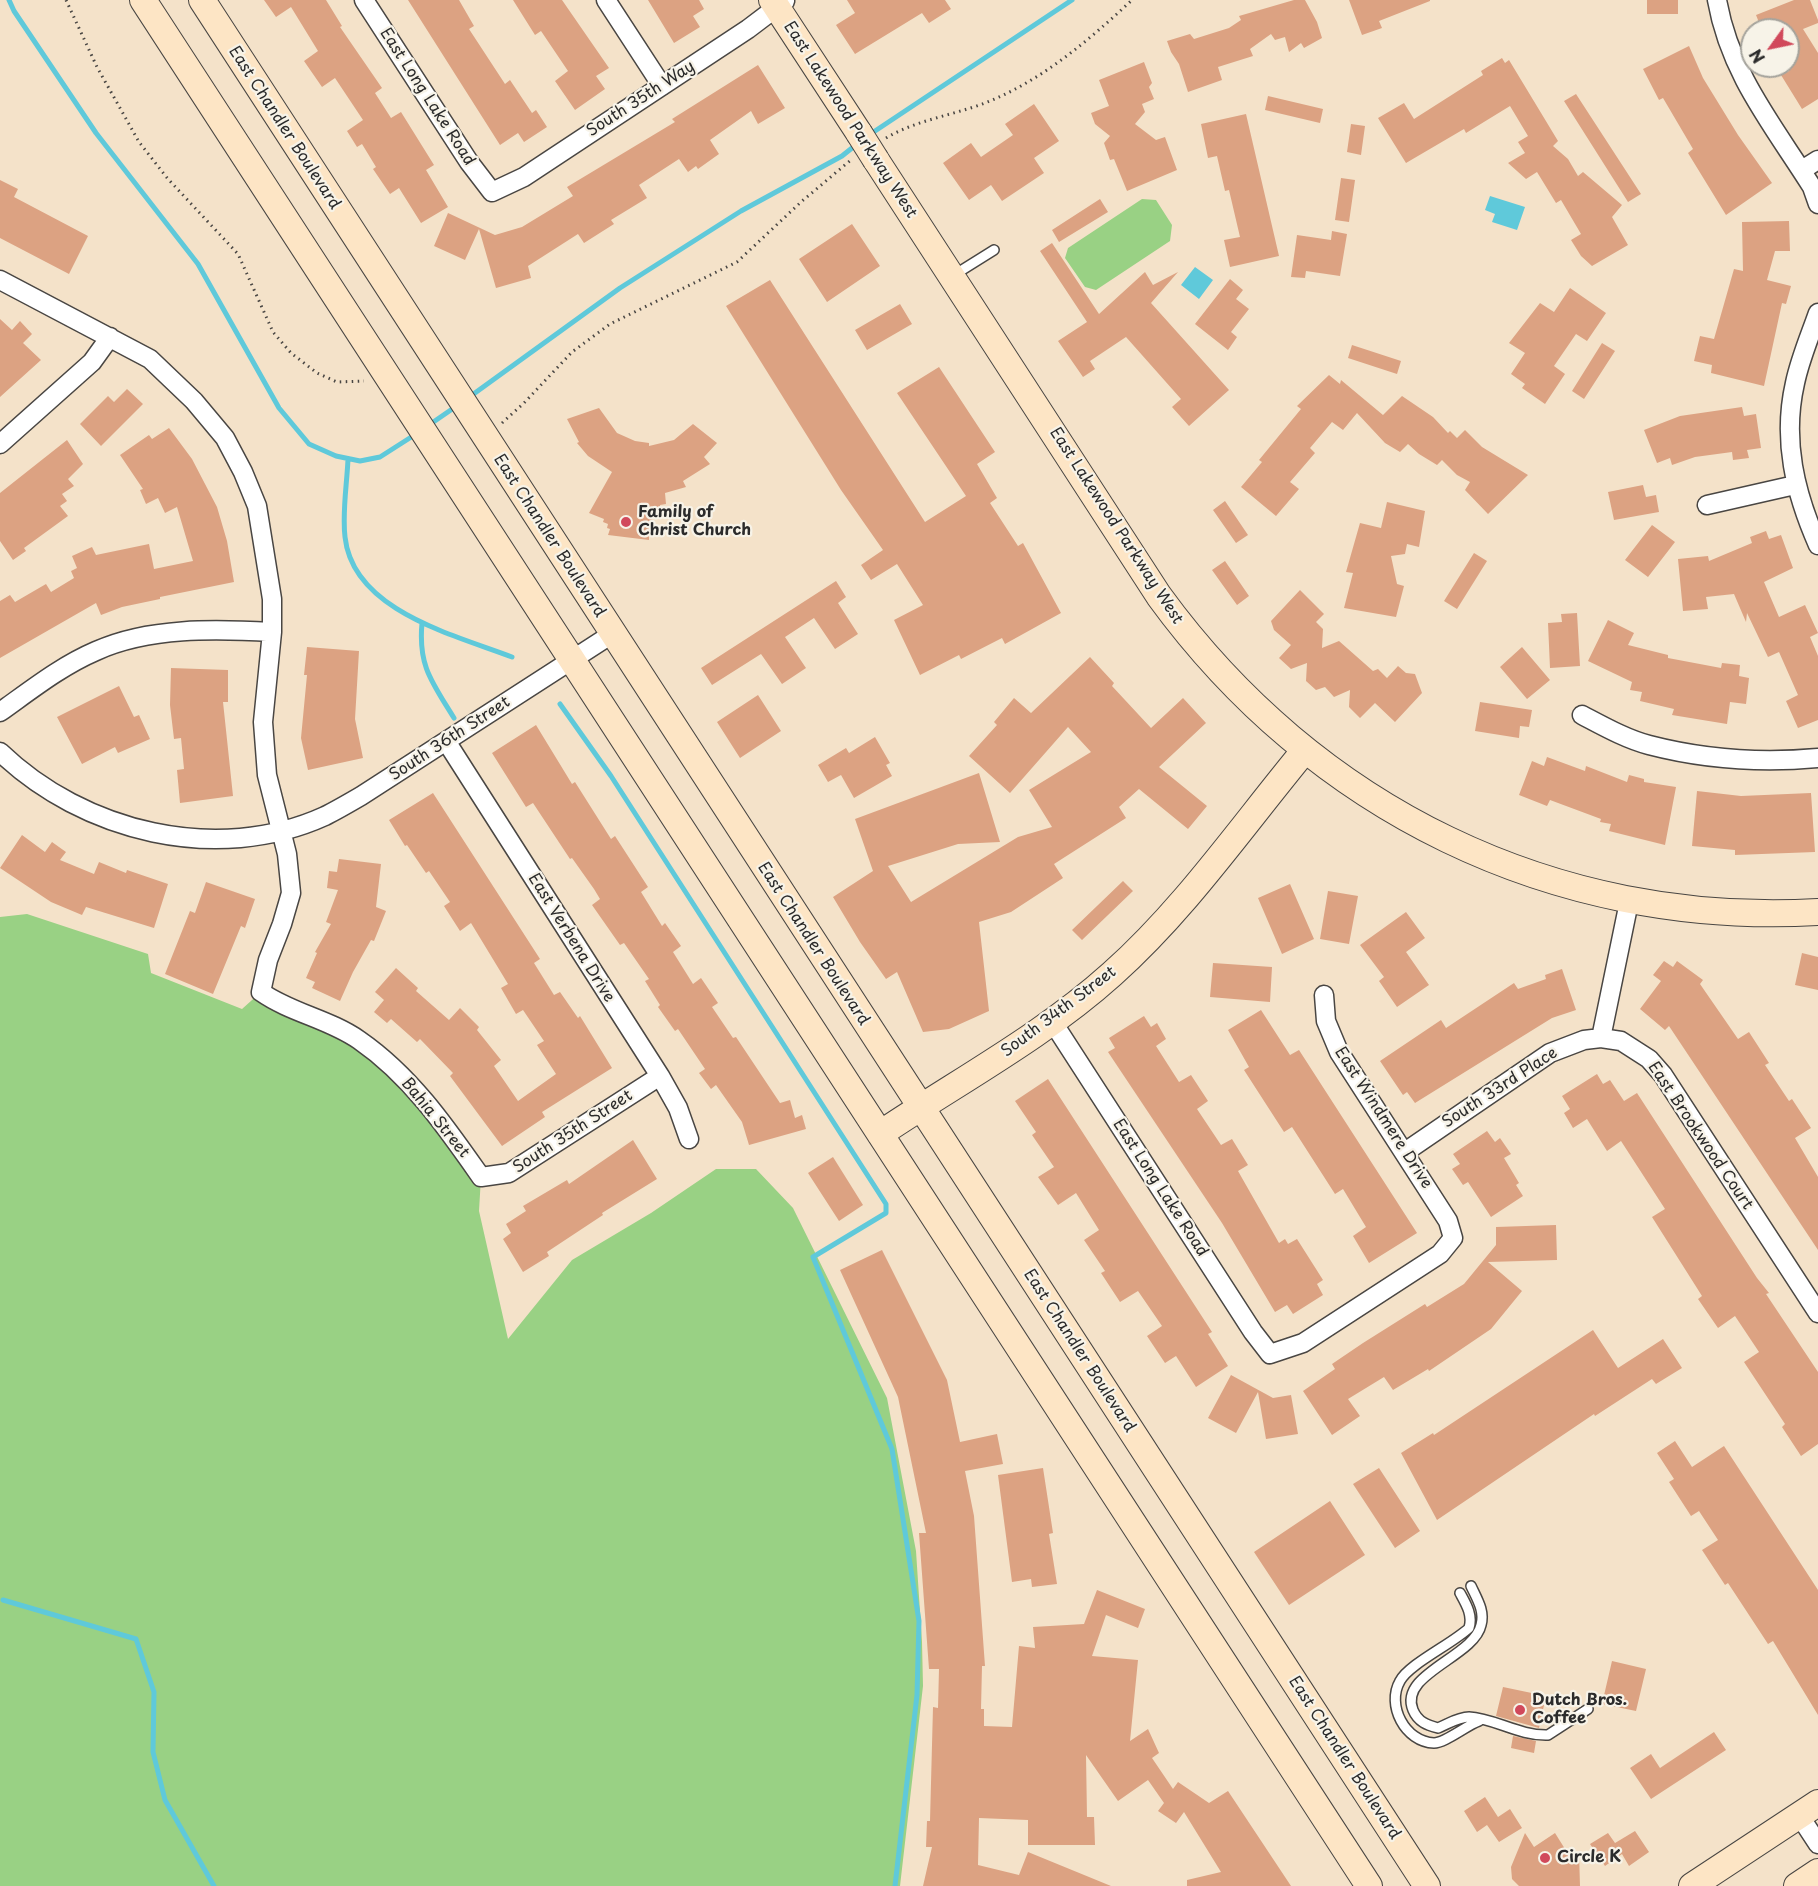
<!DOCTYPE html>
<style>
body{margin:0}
#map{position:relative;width:1818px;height:1886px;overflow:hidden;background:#f4e2c9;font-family:"Playpen Sans",sans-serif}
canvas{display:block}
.north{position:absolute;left:1740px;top:18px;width:60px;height:60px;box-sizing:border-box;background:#f7f3e8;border:2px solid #a5a39c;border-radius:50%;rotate:237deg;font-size:16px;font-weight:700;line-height:24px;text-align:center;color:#2b2b2b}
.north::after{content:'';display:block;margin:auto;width:21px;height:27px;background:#d1495b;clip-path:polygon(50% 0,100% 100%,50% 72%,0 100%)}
</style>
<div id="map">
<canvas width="1818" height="1886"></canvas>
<div class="north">N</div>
</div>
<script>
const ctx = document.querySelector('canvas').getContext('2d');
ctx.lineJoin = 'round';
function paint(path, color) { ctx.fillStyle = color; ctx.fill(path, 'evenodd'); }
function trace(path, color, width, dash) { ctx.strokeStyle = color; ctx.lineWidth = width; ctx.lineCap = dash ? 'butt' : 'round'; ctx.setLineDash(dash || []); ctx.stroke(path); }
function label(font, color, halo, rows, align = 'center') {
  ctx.font = font + ' "Playpen Sans",sans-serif'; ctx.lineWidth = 4.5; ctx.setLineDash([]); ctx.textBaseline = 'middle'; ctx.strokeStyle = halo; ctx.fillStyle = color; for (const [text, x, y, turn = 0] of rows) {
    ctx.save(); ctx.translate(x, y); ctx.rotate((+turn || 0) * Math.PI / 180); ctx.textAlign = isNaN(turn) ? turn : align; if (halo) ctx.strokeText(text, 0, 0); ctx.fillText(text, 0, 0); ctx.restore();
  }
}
const green = new Path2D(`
 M1142,199L1156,200L1172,225L1170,241L1096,290L1085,287L1065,258L1068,248Z
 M27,914L148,954L151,973L242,1009L261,992L359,1040L481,1177L479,1211L508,1339L572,1260L651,1213L716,1169H756L793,1208L887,1398L916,1551L922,1642L923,1686L900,1886H0V917Z`);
const water = new Path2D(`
 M1490,196L1525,207L1517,230L1492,222L1495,214L1485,210Z
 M1195,267L1213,280L1199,299L1181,285Z`);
const stream = new Path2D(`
 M9,0L14,11L96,133L198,264L279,408L309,444L336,456L360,461L380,457L416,434
 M869,135L1072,0
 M468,398L620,288L741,211L842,156L857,144
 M429,425L458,405
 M348,459C347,484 342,512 345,537C353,611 455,635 512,657
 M422,623C418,666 432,682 454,718
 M560,704L611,776L886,1204V1213L813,1257L892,1449L919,1621L917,1695L895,1886
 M3,1600L136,1639L154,1692L153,1752L165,1800L214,1886`);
const building = new Path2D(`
 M264,0H326L342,26L340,27L382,88L375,93L391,118L401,112L434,165L426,170L448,207L421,223L399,188L390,194L373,169L376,167L362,144L357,147L347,131L363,120L335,78L322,87L304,61L318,51L291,7L276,17Z
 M408,0H459L474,26L469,29L505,84L510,80L532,113L536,110L547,127L524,142L518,133L500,145Z
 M513,0H562L609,68L596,76L605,89L575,110L555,81L568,71L541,31L535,35Z
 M648,0H699L704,9L693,16L700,27L674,43Z
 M847,0H945L951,9L929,23L922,13L855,54L836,25L855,13Z
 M1294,0H1305L1317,22L1322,38L1304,48L1301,43L1289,52L1285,37L1275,40L1271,34L1250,49L1253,56L1218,67L1222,80L1188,92L1179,64L1171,52L1167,41L1190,34L1194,39L1229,28L1241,20L1239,16Z
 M1349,0H1430V1L1379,21L1382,28L1362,35Z
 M1647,0H1678V14H1647Z
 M1794,0H1810L1818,20V23L1803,29L1818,53V99L1802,109L1781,75L1789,71L1788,30H1762L1756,15Z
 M1689,46L1703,78L1738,135L1772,183L1726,215L1688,153L1693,149L1663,98L1659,100L1643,69Z
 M1502,58L1505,63L1509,60L1558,141L1553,146L1568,159L1578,176L1583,172L1622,205L1612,217L1628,245L1592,266L1581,256L1571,240L1581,234L1561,200L1556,203L1537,172L1526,179L1508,163L1525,153L1518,142L1528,136L1510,106L1466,133L1464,129L1406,163L1378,118L1404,103L1414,119L1483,75L1481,71Z
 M1144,62L1152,83L1149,87L1154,99L1142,104L1145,112L1135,124L1156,140L1165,137L1177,170L1127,191L1114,159L1110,160L1104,143L1110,136L1095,124L1091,113L1109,106L1099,80Z
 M758,65L785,108L758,124L751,111L710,140L719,154L698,169L696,166L688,172L679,159L639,185L647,198L611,220L614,224L584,243L578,234L528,266L531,278L496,288L479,229L465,260L434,246L448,213L495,235L522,227L573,196L567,187L675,122L672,119Z
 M1576,94L1641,194L1628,202L1564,101Z
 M1268,96L1323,109L1320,123L1265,110Z
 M1034,104L1059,141L1034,158L1044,173L1002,201L991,185L969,200L943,163L971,143L981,157L1013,135L1005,124Z
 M1246,114L1279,256L1230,267L1224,240L1240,237L1229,190L1225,191L1217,156L1208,158L1201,124Z
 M1351,124L1365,126L1361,155L1347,152Z
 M1341,178L1355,180L1349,222L1335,220Z
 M0,180L18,189L14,197L88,236L69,274L0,238Z
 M1100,199L1108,212L1059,242L1052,230Z
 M1789,221L1790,251H1775L1767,280L1791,286L1786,304L1782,303L1764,386L1711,373L1712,365L1694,361L1700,336L1714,339L1734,269L1743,271L1742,222Z
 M852,224L880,266L827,302L799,259Z
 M1332,231L1347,234L1340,276L1306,271L1305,278L1291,277L1297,235L1331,240Z
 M1052,243L1099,314L1145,272L1153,285L1178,272L1151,303L1229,390L1189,426L1172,407L1181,399L1126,337L1090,361L1095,369L1083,377L1058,341L1087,322L1040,251Z
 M1230,279L1243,290L1236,299L1249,309L1231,332L1237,337L1228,350L1195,324Z
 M770,280L925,522L966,496L897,393L939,367L995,452L977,464L997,498L990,503L1018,546L1023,543L1061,613L1005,644L1002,638L961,659L959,655L920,675L894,620L923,605L897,564L871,580L861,565L883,550L841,490L726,306Z
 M1570,288L1606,313L1587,341L1576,334L1554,366L1565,374L1545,404L1522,388L1525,384L1511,374L1525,353L1509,343L1540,303L1554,312Z
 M900,304L912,324L867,350L855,330Z
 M0,319L12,330L20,321L32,334L23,343L41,360L0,397Z
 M1602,343L1615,351L1584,399L1572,391Z
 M1352,345L1401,361L1397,374L1348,358Z
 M1329,375L1340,384L1341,380L1383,415L1402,396L1433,417L1448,433L1450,431L1457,438L1465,430L1482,447L1528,475L1488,514L1465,490L1470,482L1457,475L1442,460L1437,465L1419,454L1408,444L1400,452L1385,443L1357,413L1343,430L1332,422L1310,448L1315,453L1290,482L1299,489L1276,516L1241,487L1262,462L1259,460L1301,409L1297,406Z
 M127,389L143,404L101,446L80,424L108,396L114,402Z
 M1742,407L1744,416L1756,414L1761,448L1747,450L1749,458L1733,460L1732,452L1695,457L1672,465L1670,458L1657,463L1644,430L1680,416Z
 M599,408L617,433L635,441L649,443V446L674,440L693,424L717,443L704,457L710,464L683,481L686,487L665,493L666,504L660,505L661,514L652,515L653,535H649V540L608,535L610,529L607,528L608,524L603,522L604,519L589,513L612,472L588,456L577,443L579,442L567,419Z
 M169,428L192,459L217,507L227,541L234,582L160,597V599L122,607L101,615L96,603L0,658V601L10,595L15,602L46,584L51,592L74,578L71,571L77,568L72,556L92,547L96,555L149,544L154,569L193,561L177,507L165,513L158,498L146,504L140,490L143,489L120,455L149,435L152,439Z
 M67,440L83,464L68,479L74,486L62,494L67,501L60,506L68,516L24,548L26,551L13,560L0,541V493Z
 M1643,485L1646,497L1656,495L1659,512L1614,520L1608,492Z
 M1225,501L1248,535L1236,543L1213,510Z
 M1387,502L1425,511L1419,547L1407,544L1405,554L1391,556L1397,584L1404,586L1396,617L1344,608L1353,573L1346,572L1360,523L1381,528Z
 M1652,525L1675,542L1648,577L1625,560Z
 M1766,531L1769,539L1781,535L1793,568L1764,582L1779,617L1805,605L1818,633L1810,637L1818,656V720L1798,728L1786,701L1798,695L1779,652L1768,657L1747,613L1746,622L1734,594L1706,597L1708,609L1683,611L1678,559L1708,556L1709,561L1752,543L1750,537Z
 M1474,553L1487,561L1457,609L1444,601Z
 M1225,561L1249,596L1237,605L1212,570Z
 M836,581L846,597L838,603L858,634L835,649L814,618L785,637L806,668L782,684L761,654L712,685L701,668Z
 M1300,590L1324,614L1316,622L1323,629L1322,648L1339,641L1373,671L1378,669L1387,678L1398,666L1406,673L1415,674L1422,693L1395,722L1375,703L1360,718L1349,707L1350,690L1334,697L1325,687L1316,690L1306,681L1307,663L1291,669L1279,658L1291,645L1274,630L1271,621Z
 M1577,613L1580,666L1550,668L1548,623L1562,622L1561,614Z
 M1608,620L1634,633L1628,645L1668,655V658L1721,668L1722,663L1740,665L1739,676L1749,678L1746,704L1730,702L1727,724L1672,715L1674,709L1640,701L1642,692L1630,690L1632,682L1588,661Z
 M307,647L359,651L355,719L363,758L308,770L301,738L307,675H304Z
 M1522,647L1550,680L1527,699L1500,667Z
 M1090,657L1114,683L1112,686L1151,728L1183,698L1206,723L1159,767L1207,806L1188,829L1139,789L1119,807L1126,818L1054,864L1063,878L1011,912L979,922L989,1011L949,1029L923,1032L897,972L886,979L860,942L833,897L873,871L855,819L979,773L1000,842L958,844L888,866L911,902L1018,837L1052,827L1029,790L1091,752L1068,727L1010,793L969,756L997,725L994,722L1014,698L1031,713Z
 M171,668L228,670V702H223L233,796L180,803L177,770L184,769L181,738L174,739L170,705Z
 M119,686L134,717L139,715L150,739L118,753L115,747L82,764L57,717Z
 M758,695L781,731L740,758L717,722Z
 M1480,702L1532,710L1529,727L1520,726L1519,738L1475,731Z
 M536,725L572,784L575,782L611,839L615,836L648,887L641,892L662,926L665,923L681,946L673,952L693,984L701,978L718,1003L712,1007L733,1038L736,1037L780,1103L790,1100L795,1118L802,1115L806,1129L749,1145L742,1122L716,1085L711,1089L699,1073L705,1069L678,1029L675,1031L658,1007L660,1005L645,981L649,979L624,943L620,945L592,905L600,899L594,889L572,858L570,859L533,803L526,807L492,753Z
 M875,737L890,763L886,765L892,776L854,798L841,775L828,782L818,765L846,748L849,753Z
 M1547,757L1585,771L1586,766L1627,782L1629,775L1644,779V782L1676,787L1665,845L1609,831L1611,824L1600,822L1601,819L1550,800L1547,806L1519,795L1532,761L1544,766Z
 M1697,791L1741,796L1811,793L1815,852L1735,855V850L1692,846Z
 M433,793L540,959L534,963L554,995L560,992L578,1018L580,1016L612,1068L542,1112L545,1117L502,1146L450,1076L453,1073L420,1039L417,1042L391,1019L387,1023L374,1012L384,1000L375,992L396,968L418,988L416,991L449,1020L460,1008L479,1027L477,1030L501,1060L494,1066L518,1101L556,1074L537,1045L544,1041L523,1010L516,1014L501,988L508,984L471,923L460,931L444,906L450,902L429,871L426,873L407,845L405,846L389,820Z
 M22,835L45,852L52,842L66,852L60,860L94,874L99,862L126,873L127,870L168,884L154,928L86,907L82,915L51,902L0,868Z
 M339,859L381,864L376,907L386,911L374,941L371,940L353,972L340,1001L312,988L315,982L306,978L317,953L315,952L331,924L326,922L338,890L327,888L329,871L337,872Z
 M1123,881L1133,891L1082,940L1072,930Z
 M206,882L255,899L245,928L241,926L213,994L165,974L190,911L195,913Z
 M1290,884L1314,939L1282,954L1258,898Z
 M1328,891L1358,896L1349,944L1320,939Z
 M1406,912L1425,938L1406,952L1429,985L1397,1007L1379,981L1384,977L1360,945Z
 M1802,953L1818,957V990L1795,985Z
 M1664,961L1673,967L1677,961L1703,980L1700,984L1738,1039L1749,1032L1769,1063L1765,1065L1789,1101L1792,1099L1811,1128L1795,1138L1818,1177V1250L1669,1026L1665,1030L1640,1009L1661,981L1653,975Z
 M1213,963L1272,967L1270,1002L1210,997Z
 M1562,969L1576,1010L1552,1018L1415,1103L1407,1092L1403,1095L1380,1061L1441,1020L1446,1028L1514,983L1518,989L1546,979L1545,975Z
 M1261,1010L1290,1055L1299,1050L1417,1233L1369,1263L1353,1236L1366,1227L1343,1189L1335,1194L1292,1127L1284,1132L1244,1070L1249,1067L1228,1030Z
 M1144,1016L1151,1027L1157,1023L1166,1039L1156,1046L1179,1082L1191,1075L1208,1101L1197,1109L1221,1145L1232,1139L1248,1165L1238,1171L1279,1243L1285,1239L1288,1244L1297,1239L1323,1280L1317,1284L1323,1295L1293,1314L1287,1305L1275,1312L1222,1223L1108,1052L1115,1048L1109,1038Z
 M1597,1074L1603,1084L1610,1080L1624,1101L1637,1093L1757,1278L1769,1293L1766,1294L1818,1372V1444L1801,1456L1782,1427L1785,1424L1744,1362L1759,1352L1735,1316L1718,1328L1698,1299L1702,1296L1652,1217L1665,1209L1621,1141L1607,1151L1587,1119L1573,1128L1564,1113L1570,1109L1562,1096Z
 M1048,1079L1212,1332L1208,1334L1228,1366L1196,1387L1176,1356L1165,1363L1147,1336L1162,1326L1138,1291L1120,1302L1101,1273L1105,1271L1084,1240L1099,1230L1076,1193L1058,1205L1038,1177L1054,1167L1032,1135L1036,1132L1015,1101Z
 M1487,1131L1495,1142L1500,1138L1511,1154L1504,1158L1519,1183L1516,1185L1523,1196L1491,1217L1468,1182L1463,1185L1452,1169L1460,1164L1453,1154Z
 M633,1140L657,1179L602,1213L603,1215L547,1252L549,1256L523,1272L503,1239L511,1233L506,1224L526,1211L523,1206L567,1180L569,1184Z
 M833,1157L863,1205L839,1221L808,1173Z
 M1556,1225L1557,1260L1488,1262L1522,1291L1491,1329L1429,1371L1428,1369L1393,1390L1384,1377L1348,1399L1360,1416L1332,1435L1303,1391L1335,1369L1332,1364L1363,1343L1425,1304L1427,1307L1464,1284L1496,1245V1227Z
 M882,1250L947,1380L960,1442L997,1434L1003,1464L965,1471L974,1516L985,1666H982L981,1709H984V1726L1012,1727L1019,1646L1035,1648L1033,1627L1084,1624L1097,1590L1145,1609L1138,1628L1106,1615L1092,1656L1138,1660L1130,1741L1148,1729L1159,1753L1152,1758L1173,1789L1178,1782L1209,1803L1228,1791L1291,1886H1187V1880L1221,1872L1184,1812L1176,1823L1158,1811L1164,1803L1148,1780L1118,1801L1086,1755L1087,1817H1094L1095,1845H1028V1820L979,1818L978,1865L1019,1875L1028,1852L1111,1886H923L932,1847H926L927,1821H930L933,1707L938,1708L939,1669H929L919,1533H926L898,1397L840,1270Z
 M1593,1330L1618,1368L1663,1339L1682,1368L1656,1384L1652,1379L1595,1416L1594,1414L1437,1520L1401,1453L1433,1433L1434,1435Z
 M1231,1375L1273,1398L1291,1395L1298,1434L1266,1439L1258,1392L1236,1433L1208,1418Z
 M1675,1441L1692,1467L1724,1446L1818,1590V1715L1773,1641L1768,1644L1728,1583L1725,1585L1702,1550L1718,1540L1699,1511L1691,1516L1669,1482L1674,1479L1657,1453Z
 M1043,1468L1053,1533L1049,1534L1057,1584L1032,1587L1031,1579L1012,1582L998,1475Z
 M1379,1468L1420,1531L1395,1548L1353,1484Z
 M1330,1501L1365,1555L1289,1605L1254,1552Z
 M1612,1661L1646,1669L1636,1711L1602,1704Z
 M1503,1687L1546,1696L1539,1728L1496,1716Z
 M1714,1732L1726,1750L1651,1799L1630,1768L1651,1754L1660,1768Z
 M1513,1736L1536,1741L1534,1753L1511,1748Z
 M1485,1797L1498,1817L1510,1809L1522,1828L1499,1842L1487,1825L1477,1832L1464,1811Z
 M1635,1831L1649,1852L1629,1866L1622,1854L1605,1866L1590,1844L1608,1833L1615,1843Z
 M1525,1833L1534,1847L1555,1833L1570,1857L1579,1852L1580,1886H1519L1512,1879L1511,1867Z`);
const path = new Path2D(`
 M66,0L97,67L139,142L168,179L238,254L273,332L291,353L317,373L337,382L364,381
 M886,138C918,119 956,115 990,101C1045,78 1089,40 1132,0
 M502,423L524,403L572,352L610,324L737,262L801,202L852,159`);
const lane = new Path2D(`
 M954,275L994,250
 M1471,1586C1477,1599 1485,1611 1481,1625C1474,1657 1398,1674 1413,1710C1418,1722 1427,1725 1438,1728C1448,1724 1458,1717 1469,1717C1494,1718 1519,1736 1548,1735L1588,1709
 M1460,1593C1466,1604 1473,1615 1469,1628C1452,1644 1409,1664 1400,1681C1386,1705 1405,1742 1434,1743C1445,1743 1467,1725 1479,1721`);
const street = new Path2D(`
 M364,0L469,162L492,192L524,177L748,29L785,1
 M606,0L662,86
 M1717,0C1730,74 1773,125 1812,187L1818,204
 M1802,170L1818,160
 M0,280L150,359L194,401L225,438L243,472L257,506L272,599V632L263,722L267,775L287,854L291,893L282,924L268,960L261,992C291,1013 329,1019 359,1040C411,1076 446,1127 481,1177L509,1173L660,1076
 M1818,313C1810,336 1800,359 1795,383C1782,440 1795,493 1818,545
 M0,444L92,362L110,337
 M1707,505L1795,485
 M0,712C31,690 61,666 96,651C149,627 215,629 272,632
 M1582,715C1603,726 1626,739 1649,745C1703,759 1763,763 1818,758
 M446,741L660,1076L678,1108L689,1139
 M0,752C83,832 217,865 325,816C337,810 349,803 361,796L612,634
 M1052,1021L1253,1332L1270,1354L1303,1343L1440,1254L1453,1238L1448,1221L1339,1052L1326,1021L1324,995
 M1601,1038L1629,902
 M1405,1152L1550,1053L1584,1040L1601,1038L1621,1041L1649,1059L1663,1075L1818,1313
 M1799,1815L1818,1844`);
const secondary = new Path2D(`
 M143,0L1369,1886
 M202,0L1427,1886
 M772,0L859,133
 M876,160L1159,596C1314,809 1554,927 1818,912
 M880,1134C957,1082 1042,1037 1112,974C1185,909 1242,826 1305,750
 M1692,1886L1818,1803
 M1797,1886L1818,1872`);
const secondaryBridge = new Path2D(`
 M859,133L876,160`);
const markers = [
 [626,522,6,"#d1495b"],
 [1520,1710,6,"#d1495b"],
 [1545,1858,6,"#d1495b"]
];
const streetNames = [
 ["East Long Lake Road",427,97,57],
 ["South 35th Way",641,99,-33],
 ["East Lakewood Parkway West",850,120,57],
 ["East Chandler Boulevard",284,128,57],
 ["East Lakewood Parkway West",1116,526,57],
 ["East Chandler Boulevard",549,536,57],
 ["South 36th Street",450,739,-33],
 ["East Verbena Drive",571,938,58],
 ["East Chandler Boulevard",813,944,57],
 ["South 34th Street",1059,1012,-37],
 ["South 33rd Place",1500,1088,-33],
 ["Bahia Street",435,1118,51],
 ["East Windmere Drive",1383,1118,57],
 ["South 35th Street",573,1132,-33],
 ["East Brookwood Court",1700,1136,56],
 ["East Long Lake Road",1160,1188,57],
 ["East Chandler Boulevard",1079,1351,57],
 ["East Chandler Boulevard",1344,1758,57]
];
const poiNames = [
 ["Family of",638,513],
 ["Christ Church",638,531],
 ["Dutch Bros.",1532,1701],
 ["Coffee",1532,1719],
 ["Circle K",1557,1858]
];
paint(green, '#99d184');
paint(water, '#5fc9da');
trace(stream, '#5fc9da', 5);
paint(building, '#dca282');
trace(lane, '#494643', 12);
trace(street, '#494643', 21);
trace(secondary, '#494643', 28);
trace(path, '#494643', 3, [1.5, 4.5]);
trace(lane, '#fff', 9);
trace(street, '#fff', 18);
trace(secondary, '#fde5c5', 26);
trace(secondaryBridge, '#494643', 28, []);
trace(secondaryBridge, '#fde5c5', 26);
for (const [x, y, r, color] of markers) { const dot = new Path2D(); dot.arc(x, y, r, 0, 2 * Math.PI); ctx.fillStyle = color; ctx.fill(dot); trace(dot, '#f7f3e8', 2); }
label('16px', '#2b2b2b', '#f7f3e8', streetNames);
label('bold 16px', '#2b2b2b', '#f7f3e8', poiNames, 'left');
</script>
